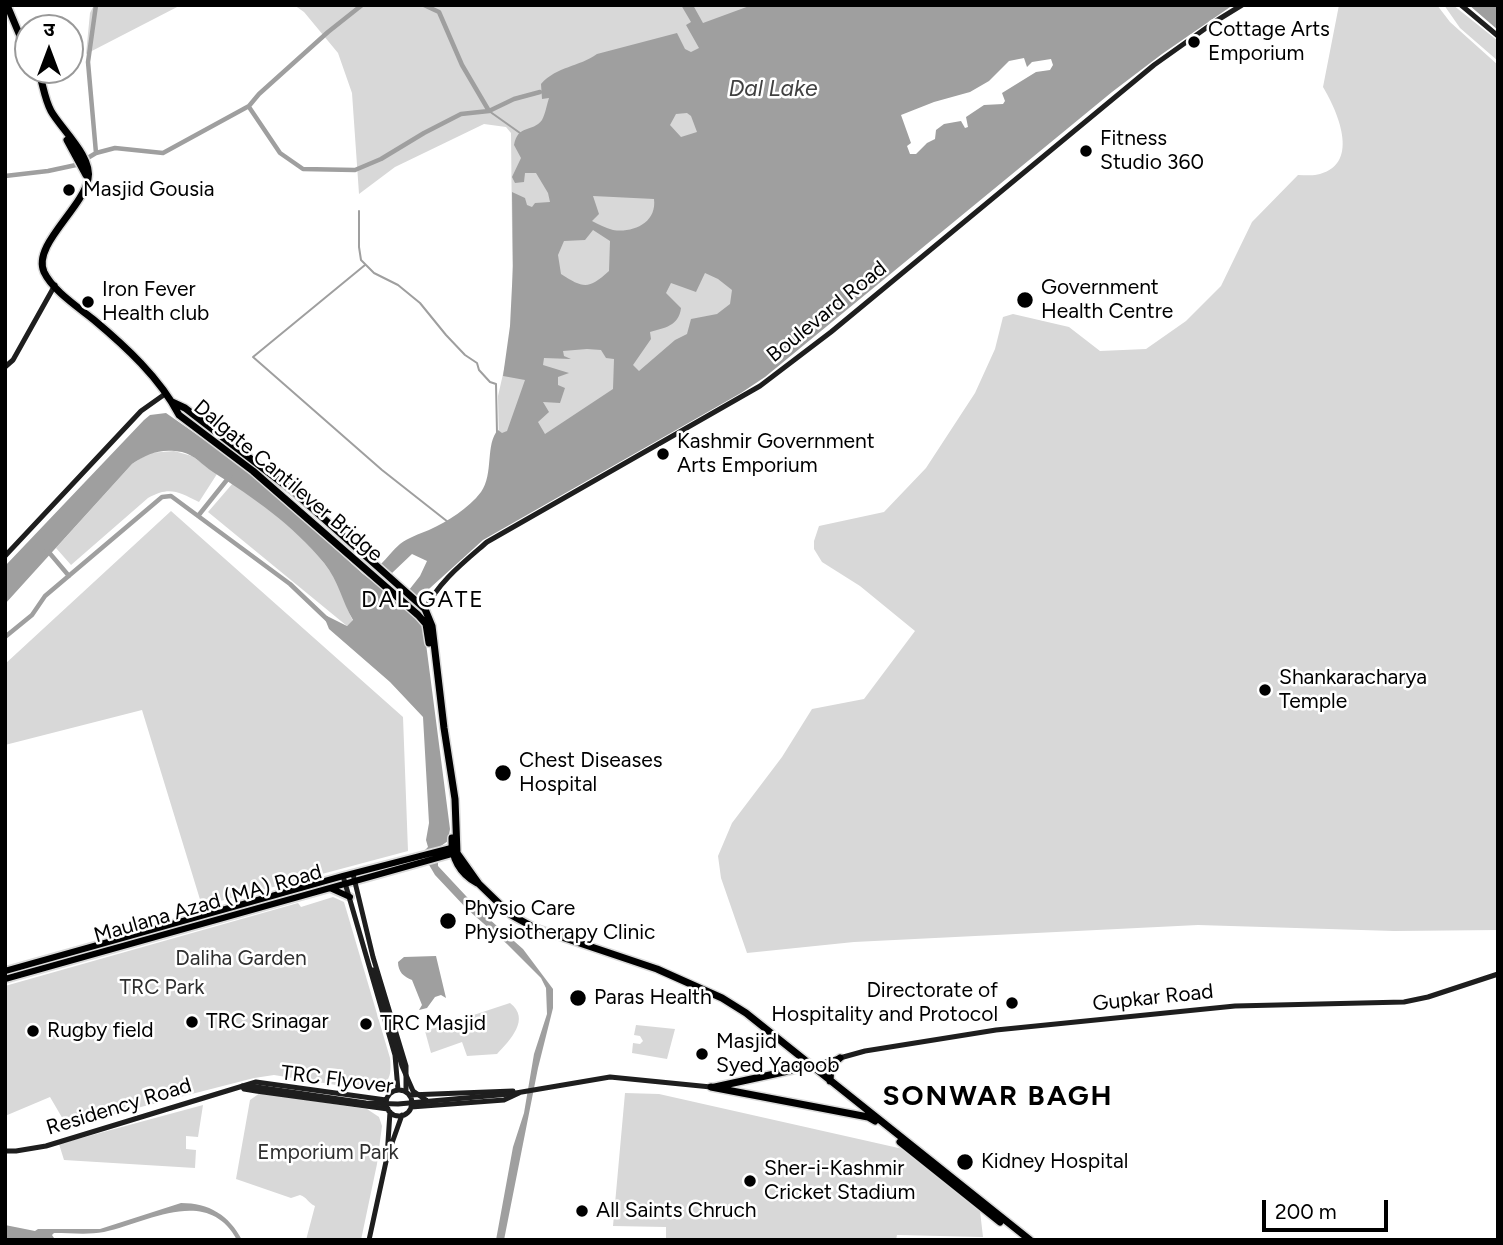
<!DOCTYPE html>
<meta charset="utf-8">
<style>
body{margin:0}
#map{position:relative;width:1503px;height:1245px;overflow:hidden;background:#fff;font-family:Figtree,"Noto Sans Devanagari",sans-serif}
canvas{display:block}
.frame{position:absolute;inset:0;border:7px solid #000;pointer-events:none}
.north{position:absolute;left:14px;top:14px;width:70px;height:70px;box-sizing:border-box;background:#fff;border:2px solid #999;border-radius:50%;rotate:0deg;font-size:19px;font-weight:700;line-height:28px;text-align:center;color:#000}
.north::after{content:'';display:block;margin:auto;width:24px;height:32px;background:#000;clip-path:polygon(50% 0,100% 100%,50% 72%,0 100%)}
.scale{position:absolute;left:1262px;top:1200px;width:126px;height:32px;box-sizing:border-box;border:4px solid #000;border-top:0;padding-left:9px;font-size:21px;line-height:24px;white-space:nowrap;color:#000;-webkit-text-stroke:5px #fff;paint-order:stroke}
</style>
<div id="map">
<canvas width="1503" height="1245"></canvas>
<div class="frame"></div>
<div class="north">उ</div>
<div class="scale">200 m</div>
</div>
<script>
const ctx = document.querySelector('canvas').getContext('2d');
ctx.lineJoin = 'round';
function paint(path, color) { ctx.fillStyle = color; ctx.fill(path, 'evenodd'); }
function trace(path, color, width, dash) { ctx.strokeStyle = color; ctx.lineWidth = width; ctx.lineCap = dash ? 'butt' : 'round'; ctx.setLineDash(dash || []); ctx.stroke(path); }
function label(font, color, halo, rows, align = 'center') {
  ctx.font = font + ' Figtree,sans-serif'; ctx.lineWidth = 5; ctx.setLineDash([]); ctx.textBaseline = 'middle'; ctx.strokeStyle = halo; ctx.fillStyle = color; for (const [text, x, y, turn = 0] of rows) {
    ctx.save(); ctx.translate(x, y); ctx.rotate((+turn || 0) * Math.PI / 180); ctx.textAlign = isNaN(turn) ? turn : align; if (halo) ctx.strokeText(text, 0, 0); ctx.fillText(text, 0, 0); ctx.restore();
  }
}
const green = new Path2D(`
 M94,5H181L86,54L90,13Z
 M294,5H887L854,84L885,188L500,500L498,396L513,330L511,133L506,127L484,124L395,167L359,194L352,93L338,53L304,12Z
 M1339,5H1437L1450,22L1498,65V930L1394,931L1198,925L854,942L747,953L721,878L718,856L732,823L782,757L812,709L864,699L915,631L860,586L822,562L814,549V541L819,526L884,512L926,468L975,393L995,349L1003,317L1013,314L1069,327L1100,351L1146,349L1186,321L1221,286L1252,222L1298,175C1305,175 1314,176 1320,174C1361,163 1337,110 1323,87Z
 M1444,5H1453L1498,41V61L1460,28Z
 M174,451L192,456L217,474L199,502C178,492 170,486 148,498L71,565L56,548L132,464L149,453Z
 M233,483C265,501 317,548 336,580C343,593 346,608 353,621L347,626L208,512Z
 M171,511L403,717L408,851L202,906L142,710L5,745V664Z
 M333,897L344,902L390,1058C393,1082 385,1089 361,1089L274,1075L254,1078L67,1126L50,1097L5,1116V986L298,903L301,907Z
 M510,1003C531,1019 510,1040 497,1054L467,1056L462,1042L431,1053L425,1031Z
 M636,1025L675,1029L667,1059L632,1053L633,1043L640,1044L643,1041L640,1036L634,1035Z
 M260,1093L367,1109L379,1117L382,1126L377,1164L361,1240H306L315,1206C308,1203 307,1197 300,1195L291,1198L236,1179L250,1100Z
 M625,1093L659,1094L903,1149L980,1211L983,1237L897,1235L896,1240H666V1227L613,1226Z
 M203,1105L198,1137L186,1136V1149L196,1150L195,1168L64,1160L59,1144Z`);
const water = new Path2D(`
 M681,5H693L703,23L752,5H1233L1162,54L1112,92L765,377L741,393L483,540L419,598L411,610L423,626L425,636L450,829L448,841L438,848V866L480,911L523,949L553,989V1008L538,1068L504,1240H496L513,1147L524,1113L534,1054L547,1014L546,988L541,978L507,944L467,909L435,875L422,853L428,847L426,840L429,823L423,717L390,682L329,629L325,619L327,616L347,626L353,620C342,602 339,581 324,563C293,525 254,498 213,472C202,465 195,455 182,452C161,448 148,453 132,464L5,604V566L144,420L150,415L166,413L249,471L363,574L404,605L414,595L409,590L420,576L427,561L412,554L392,573L381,564C387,558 393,550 400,544C408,538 419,534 429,530C448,521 468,509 481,492C494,474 485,444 498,430L502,433L507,431L525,380L503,376L510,326L513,266L512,192L525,198L527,205L532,207L535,203L550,202L548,193L536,173H525L524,182L515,183L512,177L521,158L514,145C518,124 532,133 542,120C545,115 547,104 549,98L542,99L541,84C557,66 579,67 597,54L677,33L685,49L691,52L699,48L686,25L691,22ZM1024,58L1027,67L1032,62L1051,59L1053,65L1050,70L1036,72L1002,93L1005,101L1003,104L984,105L966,117L968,127L965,128L961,121L944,124L936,130L935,139L927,143L916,154H910L907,146L911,143L901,115L934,102L970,92L989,81L1009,61ZM687,113L691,116L697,132L681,137L670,125L676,114ZM593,196L654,199C657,223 633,233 613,230C606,228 598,224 592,221L599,214ZM593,230L610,241L609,271C589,289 584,289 561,274L558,255L564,241L585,240ZM705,273L718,279L732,290L730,304L717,314L691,319L687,334L675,340L639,371L633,365L651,339L650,332C664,328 679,326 681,308L666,293L671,283L696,292ZM587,349L601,350L606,358L614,359L613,389L545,434L538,422L549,412L543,402L560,403L565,388L558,385V377L569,373L543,365L544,358L571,359L564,356L563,351Z
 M1469,5H1498V30Z
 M436,956L446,998L441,995L435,997L427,1008L419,1010L422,1005L412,980C404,977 398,972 398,962L404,957Z
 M181,1203C209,1203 229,1215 242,1240H237C207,1185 148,1223 104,1232C88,1235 71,1233 54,1233L52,1235L54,1238L68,1240H5V1225L35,1231L38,1229H100Z`);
const stream = new Path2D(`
 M489,111L520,133
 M359,211V247L361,260L374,273L398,285L420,303L446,335L465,355L477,363L479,370L490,382L496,384L497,433
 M365,265L253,357L382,470L448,522`);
const canal = new Path2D(`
 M424,5L439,12L462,65L489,111
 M249,107L280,153L303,169L355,170L381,159L424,133L461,114L489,111L514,99L540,92
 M96,153L88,62L96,5
 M5,176L48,171L76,165L96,153L115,148L163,153L249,106L259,94L328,32L362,5
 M198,516L230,476
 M47,550L69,576
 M5,637L32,615L45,596L162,497L171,496L290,584L330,622`);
const secondary = new Path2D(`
 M1461,5L1498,36
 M5,367L13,360L55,285
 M5,556L141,411L165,394
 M425,610C438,582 464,562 487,542L760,386L831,332L1154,65L1216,21L1242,5
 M353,874L373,957L406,1066V1092
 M343,876L395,1055L398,1090
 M811,1066L865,1051L996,1030L1235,1006L1404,1002L1428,997L1498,974
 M242,1086L244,1089L256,1091L388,1109
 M386 1103a13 13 0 1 1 26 0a13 13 0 1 1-26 0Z
 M510,1094L610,1077L711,1087
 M409,1095L513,1091
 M411,1107L504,1100L519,1093
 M5,1151H16L46,1146L256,1082L386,1100
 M387,1157L390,1112
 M369,1240L387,1157L402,1115`);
const primary = new Path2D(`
 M330,888L350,897
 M5,971L343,876L455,847
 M5,979L455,853`);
const highway = new Path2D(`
 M7,5L28,55
 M38,70C43,83 44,98 51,111C61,129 93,157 88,179C83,208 32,245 44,272C53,291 78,307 94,320C125,346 160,378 179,415L253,471L418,615L426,624L429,643
 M67,140L86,175
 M172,402L185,408L295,493L425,609L432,626L444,728L455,799L457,853L479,884L511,915L535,928L657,969L722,998L746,1013L1030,1240
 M452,838C451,858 460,874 477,883
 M830,1081L831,1065L840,1058
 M711,1087L868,1117L875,1121
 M715,1087L811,1066
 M900,1142L1000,1222`);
const secondaryBridge = new Path2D(`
 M373,970L402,1066L413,1091L426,1100
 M250,1086L366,1103L398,1104L510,1094`);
const markers = [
 [1194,42,7,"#000"],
 [1086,151,7,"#000"],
 [69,190,7,"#000"],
 [1025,300,9,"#000"],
 [88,302,7,"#000"],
 [663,454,7,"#000"],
 [1265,690,7,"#000"],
 [503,773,9,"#000"],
 [448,921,9,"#000"],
 [578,998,9,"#000"],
 [1012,1003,7,"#000"],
 [192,1022,7,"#000"],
 [366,1024,7,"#000"],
 [33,1031,7,"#000"],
 [702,1054,7,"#000"],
 [965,1162,9,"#000"],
 [750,1181,7,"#000"],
 [582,1211,7,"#000"]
];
const poiNames = [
 ["Cottage Arts",1208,30],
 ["Emporium",1208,54],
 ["Fitness",1100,139],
 ["Studio 360",1100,163],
 ["Masjid Gousia",83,190],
 ["Government",1041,288],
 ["Health Centre",1041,312],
 ["Iron Fever",102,290],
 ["Health club",102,314],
 ["Kashmir Government",677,442],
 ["Arts Emporium",677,466],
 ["Shankaracharya",1279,678],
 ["Temple",1279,702],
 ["Chest Diseases",519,761],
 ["Hospital",519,785],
 ["Physio Care",464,909],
 ["Physiotherapy Clinic",464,933],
 ["Directorate of",998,991,"right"],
 ["Hospitality and Protocol",998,1015,"right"],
 ["Paras Health",594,998],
 ["TRC Srinagar",206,1022],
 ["TRC Masjid",380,1024],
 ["Rugby field",47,1031],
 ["Masjid",716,1042],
 ["Syed Yaqoob",716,1066],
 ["Kidney Hospital",981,1162],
 ["Sher-i-Kashmir",764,1169],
 ["Cricket Stadium",764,1193],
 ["All Saints Chruch",596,1211]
];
const streetNames = [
 ["Boulevard Road",827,312,-39],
 ["Dalgate Cantilever Bridge",288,481,40],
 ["Maulana Azad (MA) Road",208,904,-16],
 ["Gupkar Road",1153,998,-6],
 ["TRC Flyover",337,1080,7],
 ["Residency Road",119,1107,-17]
];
const parkNames = [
 ["Daliha Garden",241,959],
 ["TRC Park",162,988],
 ["Emporium Park",328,1153]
];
const waterNames = [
 ["Dal Lake",773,89]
];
const neighbourhoodNames = [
 ["DAL GATE",423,600]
];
const districtNames = [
 ["SONWAR BAGH",998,1097]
];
paint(green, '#d8d8d8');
paint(water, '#9f9f9f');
trace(stream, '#9f9f9f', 2);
trace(canal, '#9f9f9f', 4.5);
trace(primary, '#dbdbdb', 10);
trace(highway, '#dbdbdb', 10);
trace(secondary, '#1e1e1e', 5);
trace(primary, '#000', 6);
trace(highway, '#000', 7);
trace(secondaryBridge, '#1e1e1e', 5);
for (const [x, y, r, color] of markers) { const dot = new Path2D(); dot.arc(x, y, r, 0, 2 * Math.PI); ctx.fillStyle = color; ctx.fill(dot); trace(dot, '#fff', 2.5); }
label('21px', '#000', '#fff', poiNames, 'left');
label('21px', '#000', '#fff', streetNames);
label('21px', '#2f2f2f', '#fff', parkNames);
label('italic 23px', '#404040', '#fff', waterNames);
ctx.letterSpacing = '2px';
label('23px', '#000', '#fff', neighbourhoodNames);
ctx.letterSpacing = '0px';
ctx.letterSpacing = '2px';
label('bold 28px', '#000', '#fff', districtNames);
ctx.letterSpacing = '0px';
</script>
